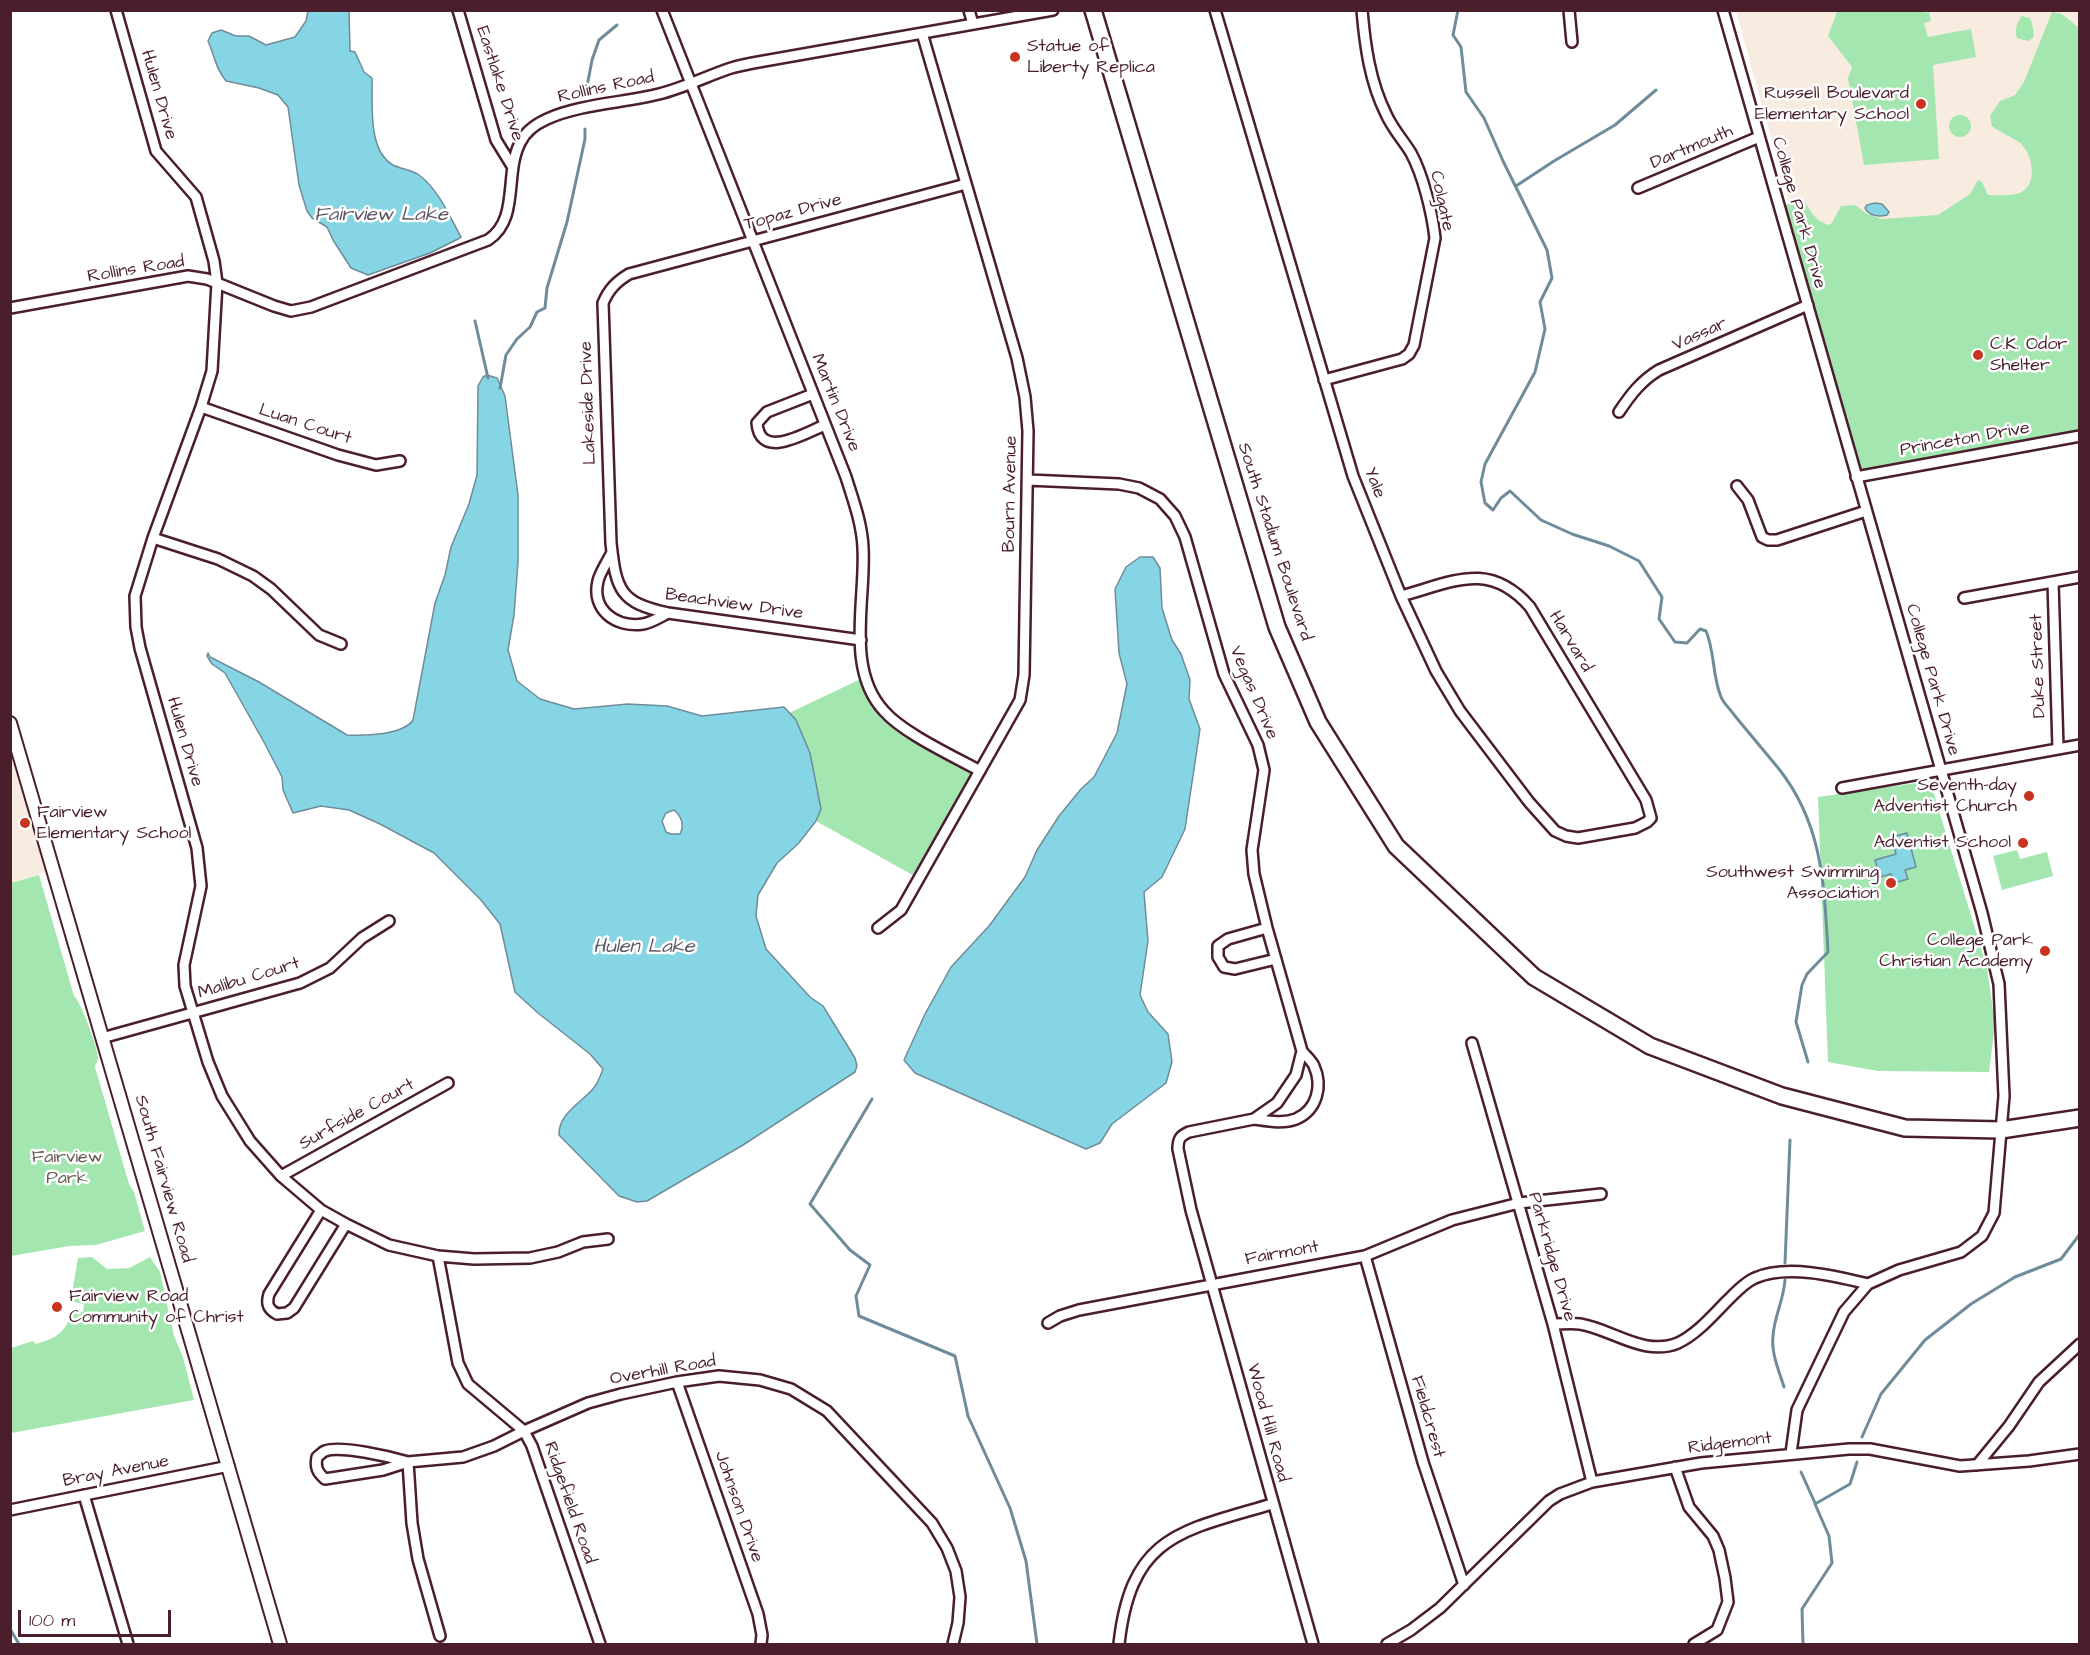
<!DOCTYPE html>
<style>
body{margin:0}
#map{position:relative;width:2090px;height:1655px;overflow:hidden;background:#fff;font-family:"Architects Daughter",sans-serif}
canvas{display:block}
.frame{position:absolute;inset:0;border:12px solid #4a1f2b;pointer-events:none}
.scale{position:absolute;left:18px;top:1610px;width:153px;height:27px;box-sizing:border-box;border:3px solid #4a1f2b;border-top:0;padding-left:8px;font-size:18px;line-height:21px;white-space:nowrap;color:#4a1f2b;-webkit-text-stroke:4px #fff;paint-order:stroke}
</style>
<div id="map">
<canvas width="2090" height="1655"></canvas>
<div class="frame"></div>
<div class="scale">100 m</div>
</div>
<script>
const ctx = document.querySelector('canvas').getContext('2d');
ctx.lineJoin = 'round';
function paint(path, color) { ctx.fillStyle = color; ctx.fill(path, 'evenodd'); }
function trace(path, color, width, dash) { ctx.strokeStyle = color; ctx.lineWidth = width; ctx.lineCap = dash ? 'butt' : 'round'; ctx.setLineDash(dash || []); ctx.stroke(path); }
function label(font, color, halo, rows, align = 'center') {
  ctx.font = font + ' "Architects Daughter",sans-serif'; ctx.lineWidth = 5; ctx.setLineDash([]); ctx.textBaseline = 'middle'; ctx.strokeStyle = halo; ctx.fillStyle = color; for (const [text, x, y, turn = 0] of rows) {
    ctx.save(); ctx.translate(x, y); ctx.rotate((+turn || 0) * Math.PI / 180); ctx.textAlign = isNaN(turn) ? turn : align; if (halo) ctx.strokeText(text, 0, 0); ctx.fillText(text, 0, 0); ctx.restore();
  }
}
const built = new Path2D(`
 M1736,11H2079V197L1804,257Z
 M10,723L52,868L39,875L11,883Z`);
const green = new Path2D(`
 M1844,11H1924L1925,13L1929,12L1931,21L1924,23L1928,37L1971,29L1976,57L1933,65L1939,159L1864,165L1848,78L1852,67L1828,36L1837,12Z
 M2052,12L2062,14L2080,29L2079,436L1856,477L1780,206L1804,200C1810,211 1816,222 1829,225L1832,223L1841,206L1855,205L1867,214L1882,219L1938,215L1970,194L1978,180L1982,182L1988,195C1997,195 2007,196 2016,194C2039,190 2034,154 2020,143C2011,136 2000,133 1992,126L1990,116L2000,101L2015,95L2024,82Z
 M2022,16L2030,18C2032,24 2035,32 2033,38L2028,41L2017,38C2014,31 2017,22 2022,16Z
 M1949 126a11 11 0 1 1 22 0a11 11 0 1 1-22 0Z
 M863,678L883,713L979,772L918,878L816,821L821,809L818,795L796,720L789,713Z
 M1930,781L1987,968L1995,1024L1989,1072L1878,1071L1828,1062L1818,797Z
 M2017,850L2020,859L2047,852L2053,876L2002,890L1993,856Z
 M39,875L74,996C81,1002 98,1048 98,1058C98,1059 95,1066 95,1067L129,1184L134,1192L145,1231L96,1245L69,1246L11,1256V883Z
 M92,1257L107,1269L129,1268L150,1257L160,1272L174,1336L183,1357L194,1400L11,1433V1348L33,1341L36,1344C57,1338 66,1332 73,1310L83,1312L84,1304L74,1302L71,1299L78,1258Z`);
const water = new Path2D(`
 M308,11H349L350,51L355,52L364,72L372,78C373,103 367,150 393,165C401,169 412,170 419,175C439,190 450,217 461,237L460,238L430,253L368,275L351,268L333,240L327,227L312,218L307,211L299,185L288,107L278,95L259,88L226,81C215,67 215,57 208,41L212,33L221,30L236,36H249L266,45L295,37L306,21Z
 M1875,203L1882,204L1889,212L1887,215C1878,217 1869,216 1865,208L1867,205Z
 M487,375L497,378L505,396L518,495V562L514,615L508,650L517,681L540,699L574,709L628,704L667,706L702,716L784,707L796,720L810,753L821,809L816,821L798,844L777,863L758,895L756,916L766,949L810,997L823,1006L855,1058L857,1066L855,1072L743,1145L647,1201L637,1202L619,1196L559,1135C558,1115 580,1103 592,1090C598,1084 600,1077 603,1069L590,1054L538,1013L515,992L500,924L481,900L434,853L380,824L349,810L321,806L293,813L283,790L282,777L265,744L225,673L212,664L207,656L208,653L210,657L259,682L347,735C365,736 403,735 413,720L435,603L445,575L451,547L469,504L477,475L478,386L483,377ZM674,810C681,816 685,825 680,834H671L666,832L662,821L666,813Z
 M1140,557H1153L1160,568L1162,608L1172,640L1181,654L1190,680L1189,699L1200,729L1185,829L1162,877L1144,892L1148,941L1140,995L1148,1012L1168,1034L1172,1062L1166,1083L1112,1124L1100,1143L1086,1149L915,1073L904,1060L925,1014L951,967L989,926L1025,877L1037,850L1059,816L1081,789L1094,777L1117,733L1127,684L1119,653L1115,589L1126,567Z
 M1907,833L1916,867L1905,870L1908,879L1894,883L1891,874L1880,877L1875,860L1896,854L1892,837Z`);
const stream = new Path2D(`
 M1458,10L1453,35L1461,47L1466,92L1484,118L1503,161L1547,250L1552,278L1540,302L1545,329L1535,372L1485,464L1481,482L1485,503L1493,510L1501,498L1510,491L1541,520L1572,534L1609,546L1639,561L1662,597L1659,619L1675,642L1687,643L1700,629L1706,631C1715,652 1712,675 1721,697C1724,704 1731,710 1735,716C1750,734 1764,751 1779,769C1823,825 1824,885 1828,952L1807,974L1802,985L1796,1022L1808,1062
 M585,97L592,60L599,40L617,25
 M1516,186L1554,161L1615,125L1656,90
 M475,321L488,378
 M500,388L506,355L517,339L530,327L537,312L545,308L547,288L567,222L585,139V129
 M872,1099L810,1204L850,1250L870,1265L856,1296L859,1316L955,1356L968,1416L1010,1508L1026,1561L1037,1644
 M1785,1263L1790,1140
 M1784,1387C1779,1371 1771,1353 1773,1336C1774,1317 1784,1299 1785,1280
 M1862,1437L1881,1394L1925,1340L1971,1304L2015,1277L2061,1259L2080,1234
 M1801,1472L1815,1503
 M10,1629L19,1644
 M1803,1644L1802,1609L1832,1563L1829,1536L1815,1504L1850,1484L1857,1462`);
const minor = new Path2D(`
 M116,10L156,151L196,197L214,261L217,283L212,371L201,407L153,538L135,596L136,627L140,648L197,848L201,886L184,965L185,986L208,1062L222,1096L250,1141L281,1176L321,1210L346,1224L389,1245L438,1256L474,1259L530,1258L558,1252L583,1242L608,1239
 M458,10L496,140L512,166
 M662,10L846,477C853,500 862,523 863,548C866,600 845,669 884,711C903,733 953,756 980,771
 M969,10L973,24
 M1215,10L1353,476L1401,596L1436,671L1460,711L1529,802L1555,831L1566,836L1578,838L1635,828L1647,822L1651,818L1646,800L1530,607C1489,560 1453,582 1401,596
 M1569,10L1572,42
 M1723,10L1982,913L1999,984L2004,1096L1994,1213L1982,1236L1961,1252L1899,1270L1868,1284L1844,1312L1797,1410L1791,1453
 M1638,188L1759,137
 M10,308L188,276L207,279L274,306L291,311L311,307L488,240C520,219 504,174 520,143C525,132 536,124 547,119C580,104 623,103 659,94C683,88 705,77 728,69C740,65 752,63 764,61L1053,10
 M1324,380L1402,359L1409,354L1414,345L1435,238C1432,212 1423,175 1411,153C1403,140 1392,128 1386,114C1370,82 1365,46 1362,10
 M813,394L767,412L757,423C760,461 805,433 825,425
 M201,407L338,455L376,465L400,461
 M1619,412C1631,394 1641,381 1659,370L1808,305
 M1856,477L2080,436
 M1028,480L1119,484L1139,488L1160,499L1175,516L1185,537L1224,674L1258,745L1264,770L1252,850L1254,874L1267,928L1302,1051L1296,1075L1277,1103L1254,1119L1189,1132C1180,1136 1178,1139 1178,1149L1191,1210L1313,1644
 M1737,486L1748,500L1762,537L1768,540H1777L1866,511
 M153,538L218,559L253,576L271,589L319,635L341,644
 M612,552C608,561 600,572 598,581C591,610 616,628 643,624C651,623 660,617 668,613
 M2053,582L2058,748
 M1964,598L2080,577
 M861,640L668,613C620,603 616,590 611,543L603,303C609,289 616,282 629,274L966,184
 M1842,788L2080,745
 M878,928L901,910L1020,700L1024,675L1028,431L1025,397L1017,358L922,33
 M1267,928L1228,939L1218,946V957L1224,967L1235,969L1276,959
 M102,1038L300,983L330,968L362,938L389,921
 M1472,1043L1553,1324L1592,1482
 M1254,1119C1268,1121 1283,1124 1296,1119C1317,1110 1323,1086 1314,1066C1312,1061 1306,1056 1302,1051
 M281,1176L448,1083
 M321,1210L269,1294C266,1304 268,1309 277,1314L287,1313L294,1308L346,1224
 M438,1256L458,1363L468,1384L524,1431L532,1446L600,1644
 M1365,1256L1423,1462L1464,1585
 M1048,1323L1060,1316L1079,1310L1365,1256L1452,1220L1519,1203L1601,1194
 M1553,1324C1562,1324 1572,1323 1580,1324C1612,1329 1644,1357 1678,1343C1697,1334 1712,1316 1727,1301C1734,1294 1745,1282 1755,1278C1787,1264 1835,1276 1868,1284
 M677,1382L758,1614L762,1635L761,1644
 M408,1462C391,1457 341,1445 325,1451C322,1452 320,1455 317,1457C315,1467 317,1472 325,1479L383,1470L408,1462L463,1457L494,1446L524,1431L588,1403L621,1394L677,1382L719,1376L760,1380L791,1389L827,1411L932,1523L947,1548L956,1571L960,1597L958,1623L953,1644
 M408,1462L412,1523L418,1559L440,1636
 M1977,1465L2009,1426L2039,1382L2080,1344
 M1675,1467L1689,1507L1713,1536L1719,1550L1725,1578L1728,1602L1717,1630L1694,1644
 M84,1495L128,1644
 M10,1510L229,1466
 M1119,1644C1131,1535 1181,1531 1272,1504
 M1387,1644L1411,1630L1440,1608L1549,1501L1560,1494L1592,1482L1701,1463L1849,1449H1870L1960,1466L2029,1461L2080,1454`);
const tertiary = new Path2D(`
 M10,723L280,1644`);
const primary = new Path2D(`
 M1093,10L1277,627L1318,722L1396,846L1534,977L1650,1046L1782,1096L1905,1128L2001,1130L2080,1118`);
const markers = [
 [1015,57,6,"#c8321e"],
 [1921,104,6,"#c8321e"],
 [1978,355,6,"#c8321e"],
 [2029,796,6,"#c8321e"],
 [25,823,6,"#c8321e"],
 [2023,843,6,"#c8321e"],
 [1891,883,6,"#c8321e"],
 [2045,951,6,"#c8321e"],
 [57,1307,6,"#c8321e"]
];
const poiNames = [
 ["Statue of",1027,47,"left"],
 ["Liberty Replica",1027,68,"left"],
 ["Russell Boulevard",1909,94],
 ["Elementary School",1909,115],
 ["C.K. Odor",1990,345,"left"],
 ["Shelter",1990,366,"left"],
 ["Seventh-day",2017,786],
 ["Adventist Church",2017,807],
 ["Fairview",37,813,"left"],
 ["Elementary School",37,834,"left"],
 ["Adventist School",2011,843],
 ["Southwest Swimming",1879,873],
 ["Association",1879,894],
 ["College Park",2033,941],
 ["Christian Academy",2033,962],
 ["Fairview Road",69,1297,"left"],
 ["Community of Christ",69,1318,"left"]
];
const streetNames = [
 ["Eastlake Drive",499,84,72],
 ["Rollins Road",606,88,-12],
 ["Hulen Drive",158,95,74],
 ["Dartmouth",1692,148,-23],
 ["Colgate",1441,201,78],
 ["Topaz Drive",793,213,-15],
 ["College Park Drive",1798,213,74],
 ["Rollins Road",136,270,-9],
 ["Vassar",1700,335,-24],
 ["Lakeside Drive",589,403,-92],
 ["Martin Drive",835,403,68],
 ["Luan Court",305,425,18],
 ["Princeton Drive",1965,440,-10],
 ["Yale",1374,483,69],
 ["Bourn Avenue",1011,494,-89],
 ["South Stadium Boulevard",1274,542,72],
 ["Beachview Drive",734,605,8],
 ["Harvard",1570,642,59],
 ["Duke Street",2039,666,-92],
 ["College Park Drive",1932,680,74],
 ["Vegas Drive",1253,693,67],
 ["Hulen Drive",184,742,74],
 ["Malibu Court",249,979,-17],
 ["Surfside Court",357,1115,-29],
 ["South Fairview Road",163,1179,74],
 ["Fairmont",1282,1254,-10],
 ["Parkridge Drive",1551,1257,74],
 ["Overhill Road",663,1371,-10],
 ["Fieldcrest",1427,1417,74],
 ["Wood Hill Road",1267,1423,75],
 ["Ridgemont",1730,1444,-7],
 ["Bray Avenue",116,1472,-11],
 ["Ridgefield Road",569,1503,71],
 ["Johnson Drive",738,1507,71]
];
const parkNames = [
 ["Fairview",67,1158],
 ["Park",67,1179]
];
const waterNames = [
 ["Fairview Lake",381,216],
 ["Hulen Lake",644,948]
];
paint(built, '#f8ece0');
paint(green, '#a4e6b0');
paint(water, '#86d5e4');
trace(water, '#6e8c9a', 1.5);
trace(stream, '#6e8c9a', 3);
trace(minor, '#4a1f2b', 14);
trace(tertiary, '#4a1f2b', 16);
trace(primary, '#4a1f2b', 20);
trace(minor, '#fff', 9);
trace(tertiary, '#fff', 12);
trace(primary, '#fff', 15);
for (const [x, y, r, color] of markers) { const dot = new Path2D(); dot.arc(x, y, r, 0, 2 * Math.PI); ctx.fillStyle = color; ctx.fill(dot); trace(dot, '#fff', 2); }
label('18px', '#4a1f2b', '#fff', poiNames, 'right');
label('18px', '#4a1f2b', '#fff', streetNames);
label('18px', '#655b53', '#fff', parkNames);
label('italic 20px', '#5c5662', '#fff', waterNames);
</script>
